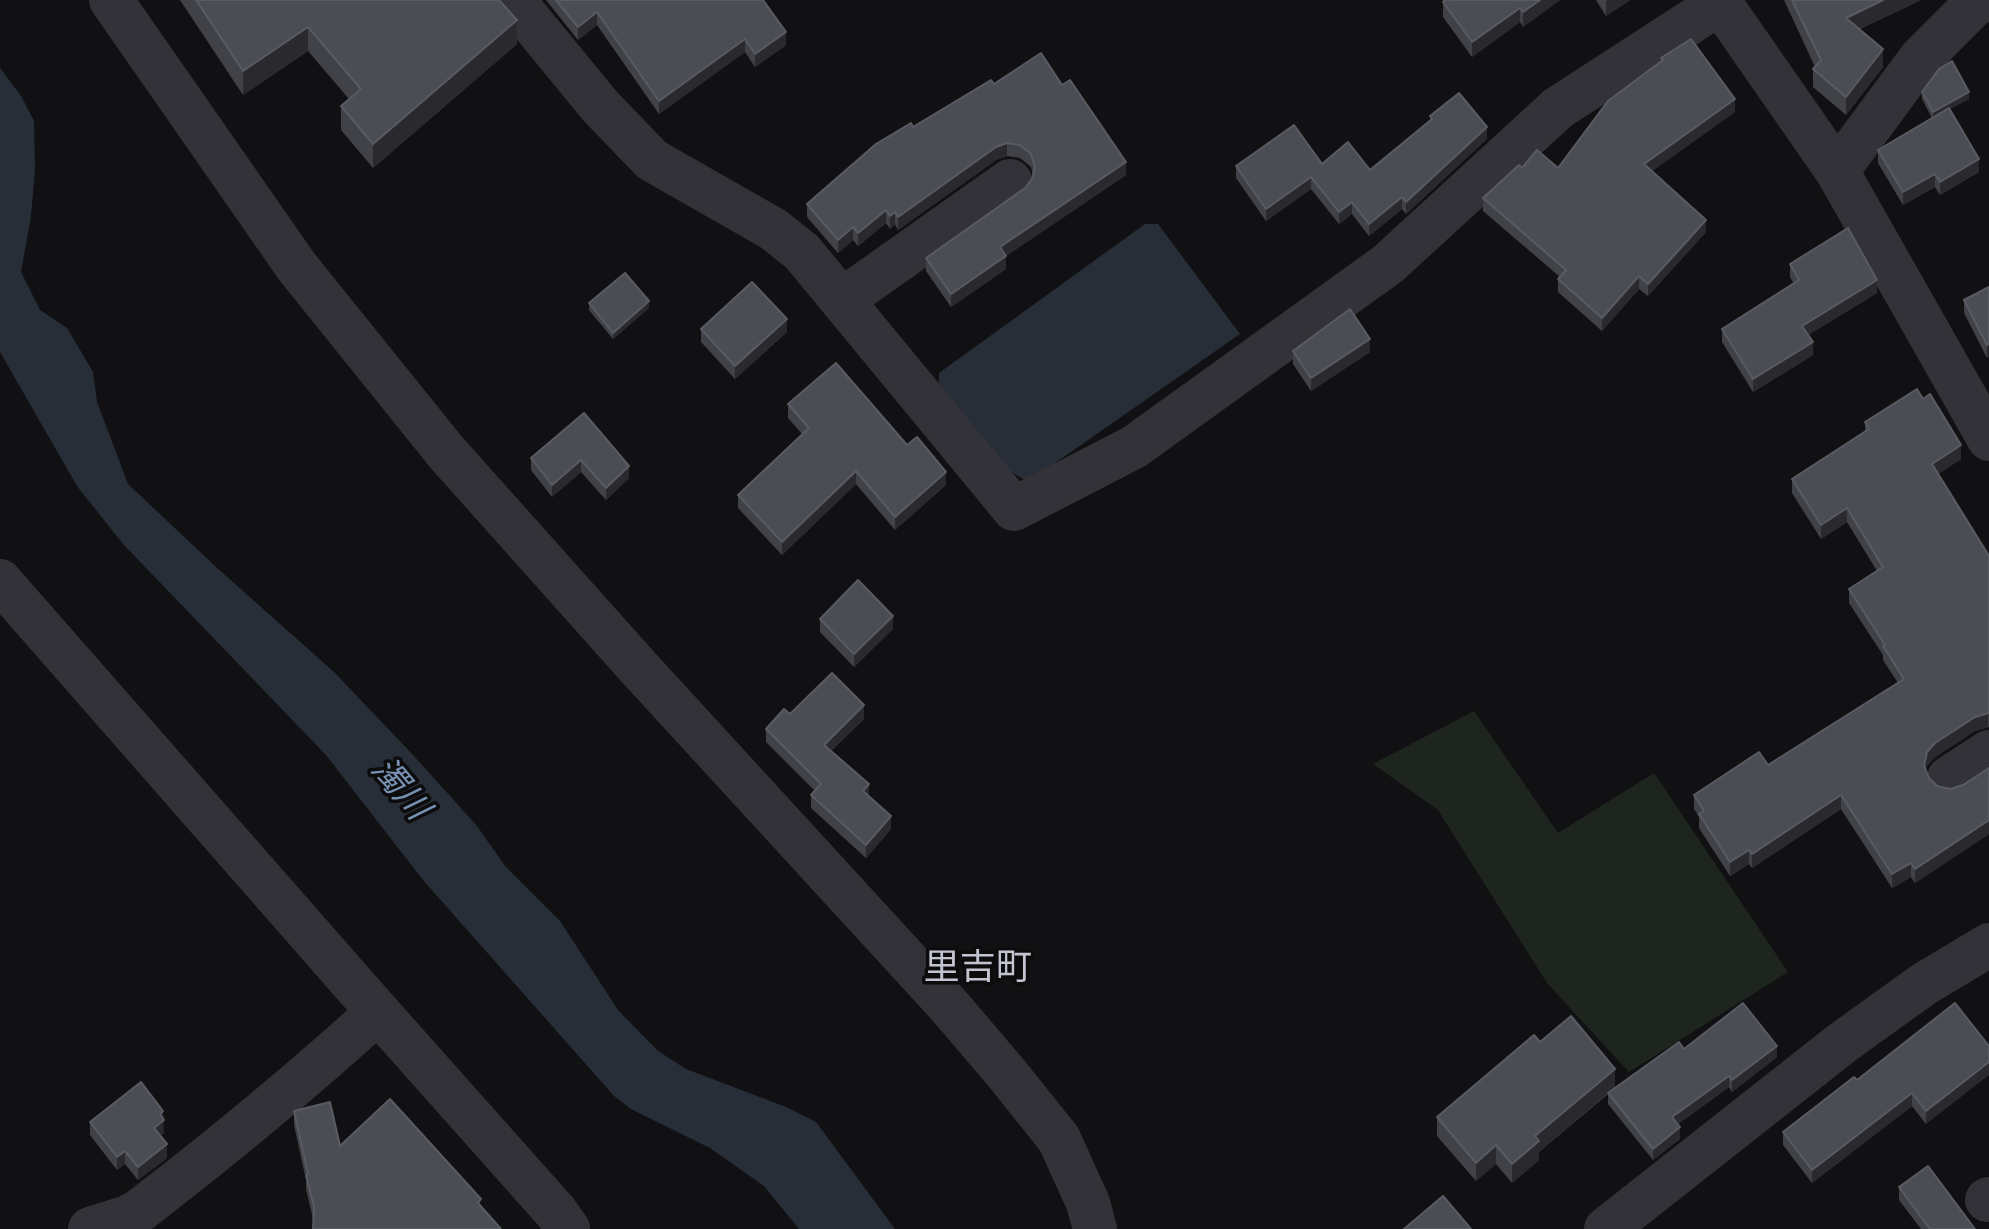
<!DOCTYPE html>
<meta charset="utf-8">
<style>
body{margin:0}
canvas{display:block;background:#111113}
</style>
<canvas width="1989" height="1229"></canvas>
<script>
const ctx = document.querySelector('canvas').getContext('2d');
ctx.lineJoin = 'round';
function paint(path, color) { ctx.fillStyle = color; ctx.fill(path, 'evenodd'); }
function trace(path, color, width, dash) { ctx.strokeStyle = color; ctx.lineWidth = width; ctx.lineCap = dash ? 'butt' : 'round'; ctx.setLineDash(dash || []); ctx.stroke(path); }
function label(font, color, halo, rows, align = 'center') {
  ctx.font = font + ' "Alegreya Sans","Noto Sans JP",sans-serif'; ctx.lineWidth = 7; ctx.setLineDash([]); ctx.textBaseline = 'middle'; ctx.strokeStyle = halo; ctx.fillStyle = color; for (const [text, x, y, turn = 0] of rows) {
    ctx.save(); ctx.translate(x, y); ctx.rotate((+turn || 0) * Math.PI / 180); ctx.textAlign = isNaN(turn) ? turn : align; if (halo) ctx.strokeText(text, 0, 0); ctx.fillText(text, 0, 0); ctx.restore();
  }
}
const green = new Path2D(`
 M1474,711L1558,833L1654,773L1788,972L1629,1072L1547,983L1438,810L1373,764Z`);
const water = new Path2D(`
 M0,68L21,96L34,121L35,169L31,216L21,272L40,310L67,328L93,372L97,402L128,484L216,567L334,672L414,756L477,826L505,866L560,921L618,1010L658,1051L686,1069L786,1107L816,1122L895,1229H799L764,1186L710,1148L631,1109L614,1096L423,880L326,755L123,544L77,486L0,352Z
 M1145,224H1158L1240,334L1028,482L1008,470L939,390V373Z`);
const minor = new Path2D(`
 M111,0L297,267L446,452L638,667L950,1007L1007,1074L1059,1139L1088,1203L1095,1229
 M513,0L600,106L652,160L773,229L802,252L1014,509L1134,447L1388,264L1558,108L1720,3
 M1718,0L1837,171L1989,439
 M1837,171L1920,59L1973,6L1984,0
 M842,300L1010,181
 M0,581L378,1012
 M1949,778L1989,752
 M1987,1200L1989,1199
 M90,1229L128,1217L139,1211C221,1148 301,1082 378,1012L556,1212L568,1229
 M1606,1229L1842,1043L1924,984L1989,945`);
const wall = new Path2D(`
 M180,0H499L517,44L373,168L341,130V106L349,99L308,51L243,95Z
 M546,0H763L786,45L755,67L745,52L659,114L597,25L578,40Z
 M1445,0H1560L1523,27L1520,22L1472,57L1443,17V2Z
 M1596,0H1630L1606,16Z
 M1784,0H1921L1860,29L1883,67L1846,115L1813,87V69L1815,67Z
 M1661,58L1735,112L1652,171L1706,232L1648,296L1639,289L1602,331L1558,292V279L1560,277L1483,211V198L1522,168H1558L1661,62Z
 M994,84L1062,85L1126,175L1006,256V269L951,307L926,271V258L1025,188L1032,179L1033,175L1031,167L1020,158L1007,156L996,160L898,230L895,224L890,229L886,223L858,246L853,240L838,253L807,217V204L913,127Z
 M1922,92L1969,99L1949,109L1979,172L1940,195L1935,187L1903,205L1878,163V150L1932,118L1922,99Z
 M1430,116L1487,139L1406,214L1402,209L1369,236L1352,214L1339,224L1311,189L1266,221L1236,178V166L1322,164L1370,170L1430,121Z
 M1790,264L1877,293L1808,335L1813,355L1753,392L1722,342V329L1794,284L1790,277Z
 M1989,287L1987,358L1964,313V300Z
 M589,303L649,308L613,339L589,310Z
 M701,329L787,332L735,379L701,342Z
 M1293,351L1370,352L1311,391L1293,364Z
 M788,404L907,445L946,485L895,530L856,484L782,555L738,508V495L802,434L788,418Z
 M584,413L629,478L606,500L581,472L552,497L531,470V458Z
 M1865,422L1961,459L1938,474L1989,556V727L1975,731L1935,757L1927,766L1926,771L1929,778L1937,786L1950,789L1963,785L1989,768V834L1915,883L1911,877L1892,888L1841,809L1752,868L1749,864L1730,876L1699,828V817L1694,809V795L1768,765L1898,683L1883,660V655L1849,603V589L1877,571L1847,522L1821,539L1792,493V479L1865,431Z
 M820,619L893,629L854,667L820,632Z
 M790,714L864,719L831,751L869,796L891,829L866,858L811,808V795L815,791L766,742V729Z
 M1955,1003L1926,1124L1912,1106L1812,1183L1783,1145V1132L1857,1080Z
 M1540,1042L1615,1087L1684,1049L1777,1057L1732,1092L1729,1087L1678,1124L1680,1139L1653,1160L1608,1104V1094L1539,1152V1160L1512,1183L1496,1164L1476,1181L1437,1136V1117Z
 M294,1111L340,1146L481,1207L313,1219L306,1189V1180L294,1125Z
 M90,1122L164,1133L160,1136L167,1158L138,1180L125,1164L117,1170L90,1135Z
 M1899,1187L1975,1229H1921L1899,1200Z`);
const shadedWall = new Path2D(`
 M1540,0H1560L1523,27V12Z
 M1607,0H1630L1606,16V1Z
 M1883,0H1921L1846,35V18Z
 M1520,8V22L1472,57V42Z
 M597,12V25L578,40V27Z
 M517,20V44L373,168V144Z
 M308,27V51L243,95V71Z
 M786,32V45L755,67V54Z
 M745,39V52L659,114V101Z
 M1883,49V67L1846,115V97Z
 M1969,92V99L1933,118V112Z
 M1735,99V112L1644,177V164Z
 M1487,127V139L1406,214V202Z
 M1007,143V156L996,160L898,230V217L996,147Z
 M1979,159V172L1940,195V182Z
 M1126,162V175L1000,260V247Z
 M1935,174V187L1903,205V192Z
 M1311,177V189L1266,221V209Z
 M1402,197V209L1369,236V224Z
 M1352,202V214L1339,224V212Z
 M886,210V223L858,246V233Z
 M895,212V224L890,229V216Z
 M1706,220V232L1648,296V284Z
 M853,227V240L838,253V240Z
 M1006,256V269L951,307V294Z
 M1639,276V289L1602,331V318Z
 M1877,280V293L1802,339V326Z
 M649,301V308L613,339V333Z
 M787,319V332L735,379V366Z
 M1370,339V352L1311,391V378Z
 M1813,342V355L1753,392V379Z
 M1989,344V357L1987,358V345Z
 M1961,445V459L1932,478V464Z
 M581,460V472L552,497V485Z
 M629,466V478L606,500V488Z
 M856,471V484L782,555V542Z
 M946,472V485L895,530V517Z
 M1847,508V522L1821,539V525Z
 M893,616V629L854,667V654Z
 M864,705V719L824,758V745Z
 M1988,713V727L1975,731L1935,757L1927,766L1924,780V766L1927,752L1935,743L1975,717Z
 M869,784V797L863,791Z
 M1841,795V809L1752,868V854Z
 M891,816V829L866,858V845Z
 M1989,820V834L1915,883V869Z
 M1749,850V864L1730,876V862Z
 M1911,863V877L1892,888V874Z
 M1777,1046V1057L1732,1092V1080Z
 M1989,1062V1075L1926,1124V1111Z
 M1615,1069V1087L1539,1152V1160L1512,1183V1164L1535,1136Z
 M1729,1076V1087L1672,1128V1117Z
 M1912,1093V1106L1812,1183V1170Z
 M163,1111L164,1133L154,1141V1128L160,1114Z
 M1680,1127V1139L1653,1160V1149Z
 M167,1144V1158L138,1180V1167Z
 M1496,1145V1164L1476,1181V1163Z
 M125,1151V1164L117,1170V1157Z`);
const building = new Path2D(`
 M196,0H499L517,20L373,144L341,106L361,89L308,27L243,71Z
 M556,0H763L786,32L755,54L745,39L659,101L597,12L578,27Z
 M1445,0H1540L1523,12L1520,8L1472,42L1443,2Z
 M1792,0H1883L1846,18L1883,49L1846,97L1813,69L1821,60Z
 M1691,39L1735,99L1644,164L1706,220L1648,284L1639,276L1602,318L1558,279L1566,270L1483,198L1519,165L1522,168L1537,150L1558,168L1608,101L1663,60L1661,58Z
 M1041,53L1062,85L1070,80L1126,162L1000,247L1006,256L951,294L926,258L1025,188L1032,179L1035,167L1031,154L1020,145L1007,143L996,147L898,217L895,212L890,216L886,210L858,233L853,227L838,240L807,204L876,144L911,123L913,127L991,80L994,84Z
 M1952,61L1969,92L1933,112L1922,92L1939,69Z
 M1459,93L1487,127L1406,202L1402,197L1369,224L1352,202L1339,212L1311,177L1266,209L1236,166L1294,125L1322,164L1348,142L1370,170L1432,119L1430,116Z
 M1949,108L1979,159L1940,182L1935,174L1903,192L1878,150Z
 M1848,228L1877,280L1802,326L1813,342L1753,379L1722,329L1799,280L1790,264Z
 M625,273L649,301L613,333L589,303Z
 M752,282L787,319L735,366L701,329Z
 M1989,287V344L1987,345L1964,300Z
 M1350,309L1370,339L1311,378L1293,351Z
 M836,363L907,445L917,437L946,472L895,517L856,471L782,542L738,495L809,428L788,404Z
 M1917,389L1923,399L1930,394L1961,445L1932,464L1989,556V713L1975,717L1935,743L1927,752L1924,766L1929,778L1937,786L1950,789L1963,785L1989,768V820L1915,869L1911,863L1892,874L1841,795L1752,854L1749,850L1730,862L1699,814L1704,811L1694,795L1759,752L1768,765L1904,679L1883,646L1885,645L1849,589L1883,567L1847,508L1821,525L1792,479L1869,429L1865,422Z
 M584,413L629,466L606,488L581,460L552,485L531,458Z
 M858,580L893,616L854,654L820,619Z
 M832,673L864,705L824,745L869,784L863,791L891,816L866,845L811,795L821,784L766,729L784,709L790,714Z
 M1743,1003L1777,1046L1732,1080L1729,1076L1672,1117L1680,1127L1653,1149L1608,1093L1679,1042L1684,1049Z
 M1955,1003L1989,1046V1062L1926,1111L1912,1093L1812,1170L1783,1132L1854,1077L1857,1080Z
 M1571,1016L1615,1069L1535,1136L1539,1141L1512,1164L1496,1145L1476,1163L1437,1117L1534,1035L1540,1042Z
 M141,1082L163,1111L160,1114L164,1120L154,1128L167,1144L138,1167L125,1151L117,1157L90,1122Z
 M390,1099L481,1199L478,1203L501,1229H313L314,1207L306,1175L308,1174L294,1111L330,1102L340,1146Z
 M1928,1166L1975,1229H1930L1899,1187Z
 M1443,1196L1471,1229H1404Z`);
const waterNames = [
 ["濁川",400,789,50]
];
const quarterNames = [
 ["里吉町",978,968]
];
paint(green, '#1d251e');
paint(water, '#272e37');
trace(minor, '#323238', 44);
paint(wall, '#414248');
paint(shadedWall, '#2a2a2e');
paint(building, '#4c4d54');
trace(building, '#595b63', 2);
label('italic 34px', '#7691b2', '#0c0c0d', waterNames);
label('36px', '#c2c5d0', '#0c0c0d', quarterNames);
</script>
